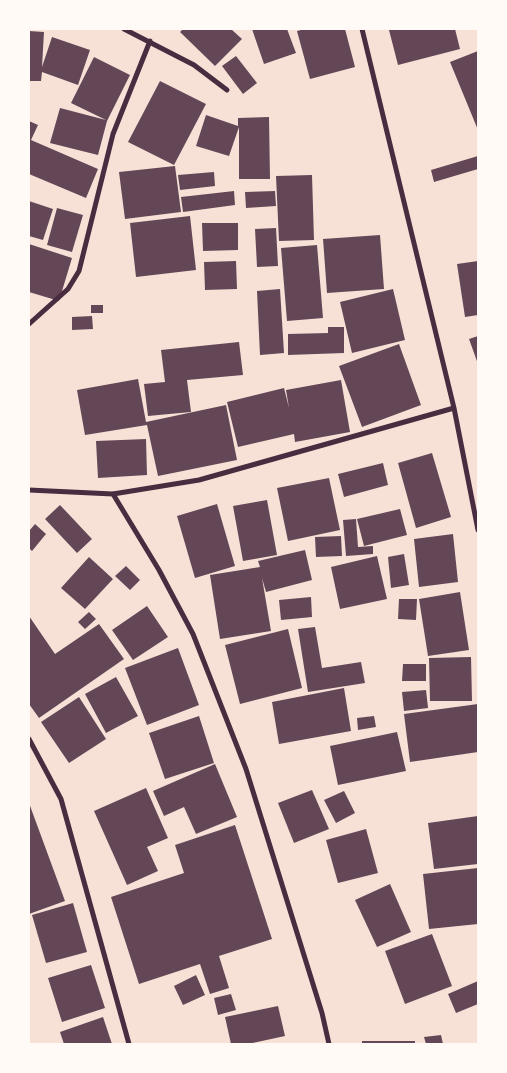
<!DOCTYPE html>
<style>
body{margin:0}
#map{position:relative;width:507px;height:1073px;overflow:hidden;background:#f7e1d7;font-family:"Nunito Sans",sans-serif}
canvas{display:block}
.frame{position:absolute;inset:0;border:30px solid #fffaf5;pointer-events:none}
</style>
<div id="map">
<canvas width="507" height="1073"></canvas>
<div class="frame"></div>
</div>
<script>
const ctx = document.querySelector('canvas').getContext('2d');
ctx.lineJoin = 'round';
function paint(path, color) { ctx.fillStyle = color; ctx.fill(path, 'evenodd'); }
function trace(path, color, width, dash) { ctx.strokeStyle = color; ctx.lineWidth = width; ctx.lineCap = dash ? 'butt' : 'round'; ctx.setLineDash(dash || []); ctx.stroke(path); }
const building = new Path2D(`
 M183,29H231L242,39L215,66L180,32Z
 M252,29H287L296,53L264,64Z
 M305,29H345L355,67L310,79L297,31Z
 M393,29H455L460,49L398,65L389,30Z
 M29,31L44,32L42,67L52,37L90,50L78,85L42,72L41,81H29Z
 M478,51V130L450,62Z
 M236,56L257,83L243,94L222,66Z
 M94,57L130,75L107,121L98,155L50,143L60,108L106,120L71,103Z
 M160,81L206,104L174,165L128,142Z
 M206,115L238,126V118L269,117L270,179H239V127L229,156L196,146Z
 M29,121L38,125L31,140L98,169L86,198L29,174Z
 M478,156V169L434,182L431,170Z
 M175,166L181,212L125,219L119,172Z
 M214,172L215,186L180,190L178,175Z
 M312,175L314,240L279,241L276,176Z
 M234,191L235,205L183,212L181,197Z
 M275,191L276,206L246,208L245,192Z
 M29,201L53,209L43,240L29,236Z
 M57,208L83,215L72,252L47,245Z
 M190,216L196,270L136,277L130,223Z
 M202,223H238V250L203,251Z
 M276,228L278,266L257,267L255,229Z
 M380,235L384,289L327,293L323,239Z
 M29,244L72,258L59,301L29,292Z
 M317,245L323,318L287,321L281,248Z
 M236,261L237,289L205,290L204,262Z
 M478,261V315L465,317L457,264Z
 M280,289L284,353L260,355L257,291Z
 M393,289L405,340L352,353L340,302Z
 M91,305H103V313H91Z
 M92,316L93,329L72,330V317Z
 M328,327H344V353L288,355V334L328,333Z
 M478,336V364L469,339Z
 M239,342L243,375L187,380L191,412L148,416L144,384L165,382L161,350Z
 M399,344L421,405L362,427L339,366Z
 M138,379L146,422L226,405L237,460L158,476L147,425L85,435L77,390Z
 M341,380L350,432L295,442L294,434L238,447L227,402L284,388L289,408L286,390Z
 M146,439L147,475L98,478L96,441Z
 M432,453L451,517L416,528L398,463Z
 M383,463L388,485L344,497L338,474Z
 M329,478L340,530L288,541L277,488Z
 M267,500L277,555L243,561L233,506Z
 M217,504L235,566L195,578L177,516Z
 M60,505L92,539L77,553L45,519Z
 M400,509L407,535L364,546L357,519Z
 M356,519L358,547L373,546V554L346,556L343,520Z
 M35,524L46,534L32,551L29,548V531Z
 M453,534L458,582L419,587L414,539Z
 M341,536L342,556L316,557L315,537Z
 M305,550L312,580L266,592L262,578L271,631L220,639L210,575L260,567L258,561Z
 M404,554L409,585L391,588L388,557Z
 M377,556L387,599L340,609L331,567Z
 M89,557L113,579L85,609L61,588Z
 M126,566L140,580L130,590L115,576Z
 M460,592L469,650L428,656L419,599Z
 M311,597L312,617L281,620L279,600Z
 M399,599H417L416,620L398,619Z
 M147,606L168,637L133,660L112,630Z
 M89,612L96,619L85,629L78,622Z
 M29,616L55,654L99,624L124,659L39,718L29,704Z
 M315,627L322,668L361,662L365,683L308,692L298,629Z
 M288,629L302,688L240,704L225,645Z
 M178,648L199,705L147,725L125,668Z
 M471,657L472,701H430L429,658Z
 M403,664H426V681H402Z
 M116,677L138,716L106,733L85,694Z
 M344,688L351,731L279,744L272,702Z
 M426,690L428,708L404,711L402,692Z
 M79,697L106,739L69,763L41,722Z
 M478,704V752L410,762L404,714Z
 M199,716L214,763L165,779L149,733Z
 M374,716L376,727L358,730L357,718Z
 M397,732L406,771L338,785L330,746Z
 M215,764L237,817L196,834L184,807L164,816L153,791Z
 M146,788L168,838L147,847L158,871L127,885L94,811Z
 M312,790L329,829L294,843L278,803Z
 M344,791L355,813L336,823L324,800Z
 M29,803L65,901L29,914Z
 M478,816V864L434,869L428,823Z
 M235,825L272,939L219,956L229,988L210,994L200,964L139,984L111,897L184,873L175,845Z
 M366,829L378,873L338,883L326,840Z
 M478,868V924L429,929L423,874Z
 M390,884L411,932L377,947L355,900Z
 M73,903L87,952L46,963L32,915Z
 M432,934L452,986L405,1004L385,951Z
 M91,965L105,1008L62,1022L48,978Z
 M196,975L205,995L183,1005L174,986Z
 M478,981V1004L456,1013L448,994Z
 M231,994L236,1010L218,1015L214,998Z
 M278,1006L285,1036L248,1044H231L225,1017Z
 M103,1017L112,1044H64L60,1032Z
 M441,1035L443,1044H426L424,1037Z
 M362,1041H415V1044H362Z`);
const minor = new Path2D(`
 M124,29L194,65L227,90
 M362,29L454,408L478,530
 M29,324L68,289L79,271L113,134L150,41
 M29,490L113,494L199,480L454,408
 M113,494L159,570L193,634L246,769L322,1013L329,1044
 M29,739L61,799L129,1044`);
paint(building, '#644757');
trace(minor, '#4a2c40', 5);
</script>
